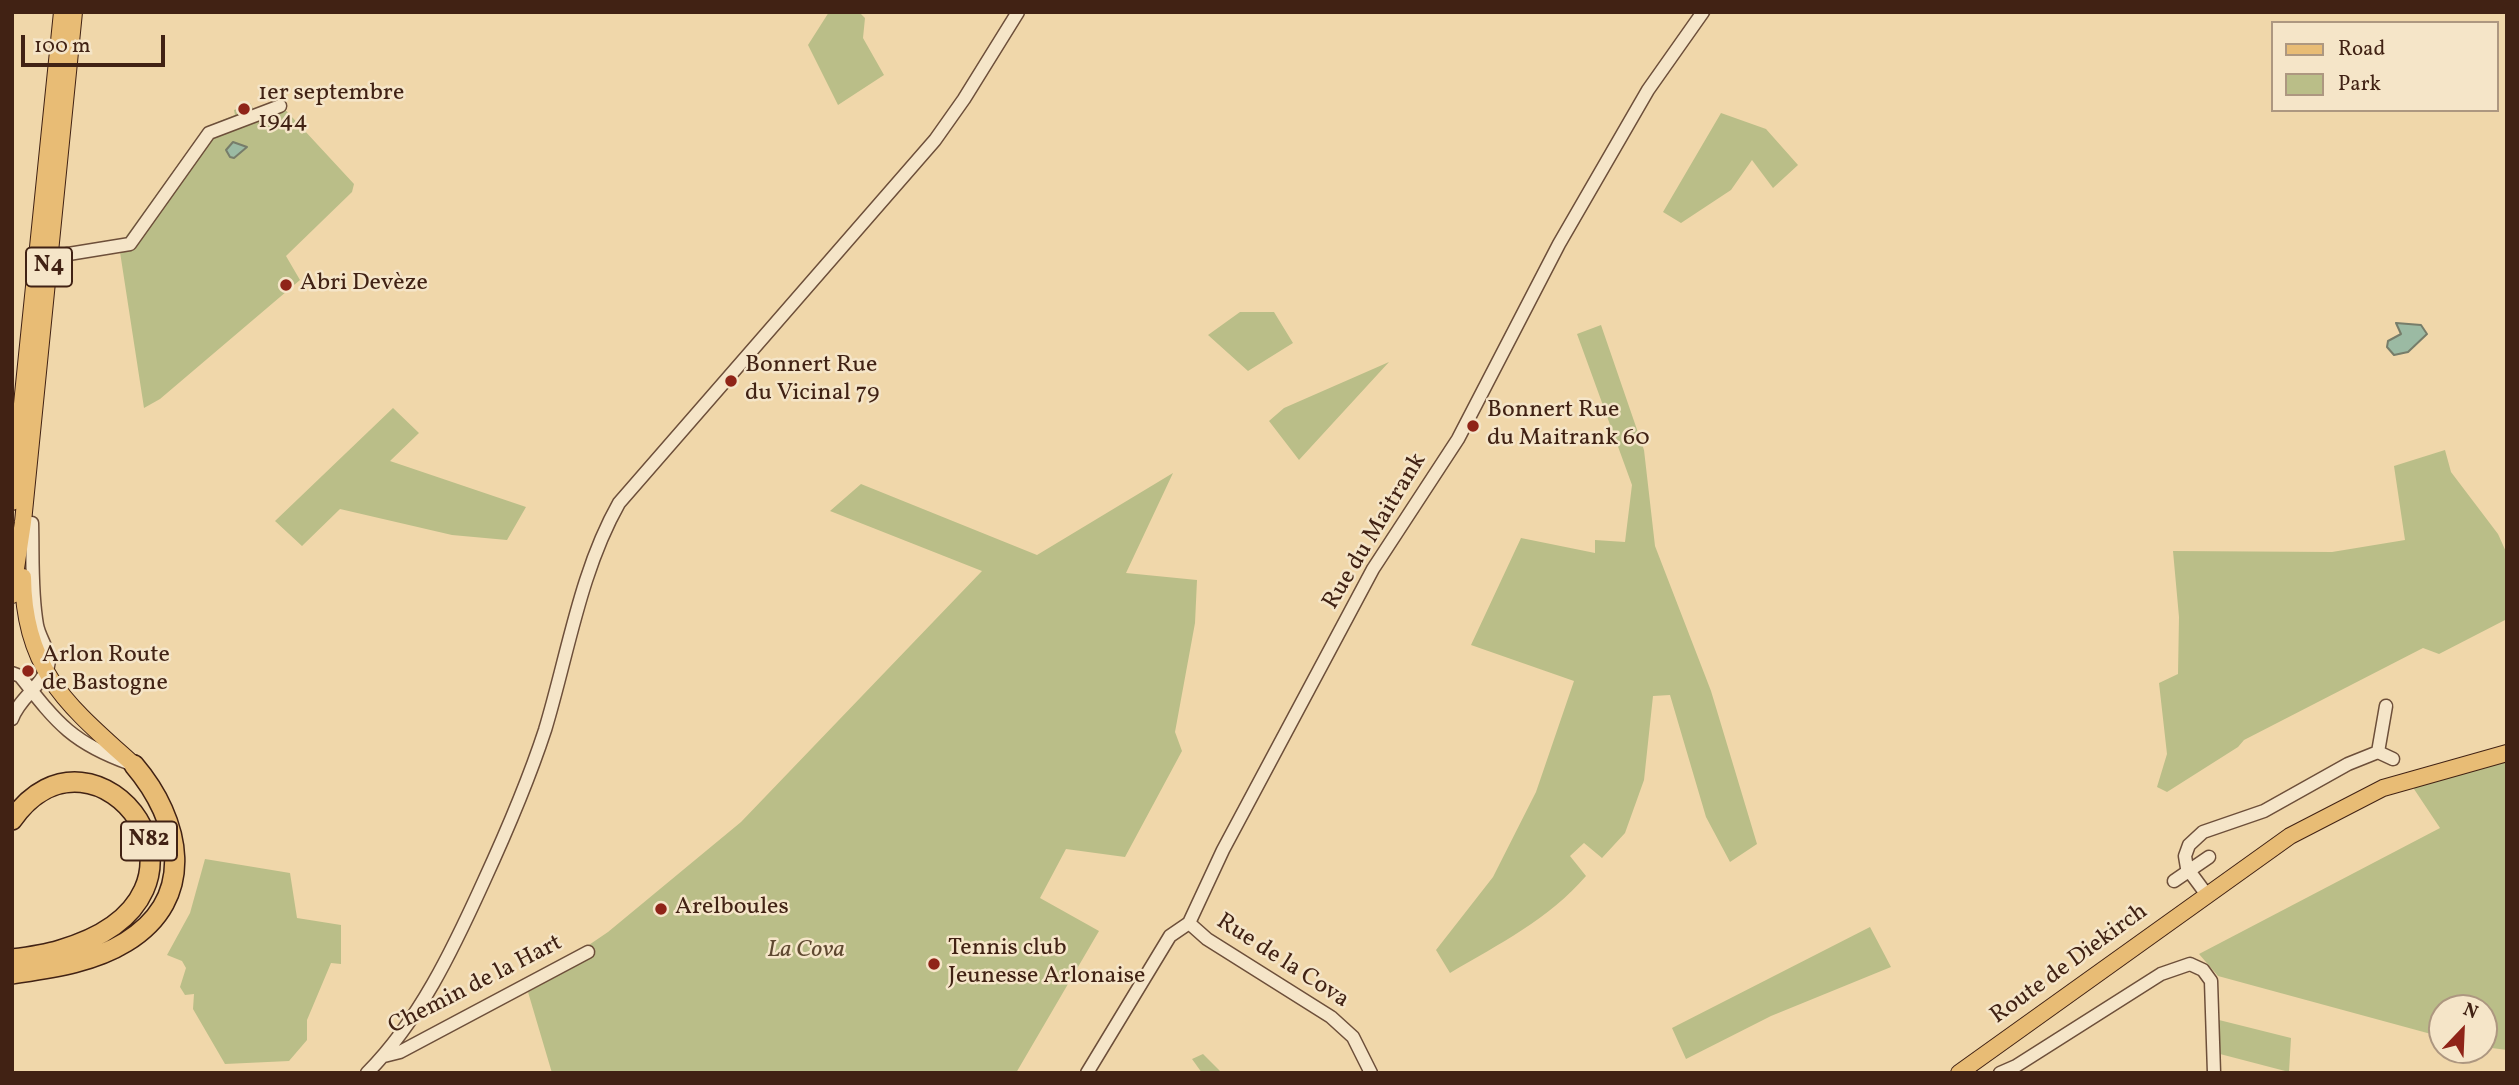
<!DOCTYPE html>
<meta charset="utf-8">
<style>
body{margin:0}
#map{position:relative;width:2519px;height:1085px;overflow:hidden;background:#f0d7aa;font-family:Vollkorn,serif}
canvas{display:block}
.frame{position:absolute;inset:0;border:14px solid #412214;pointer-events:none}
.legend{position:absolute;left:2271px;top:21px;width:228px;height:91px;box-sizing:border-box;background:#f5e5c8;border:2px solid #ad9780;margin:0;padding:9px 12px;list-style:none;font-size:21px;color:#412214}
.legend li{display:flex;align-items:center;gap:14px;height:35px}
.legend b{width:35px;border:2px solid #ad9780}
.north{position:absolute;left:2428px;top:994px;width:70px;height:70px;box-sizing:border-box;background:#f5e5c8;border:2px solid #ad9780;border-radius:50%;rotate:23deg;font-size:19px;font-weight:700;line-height:28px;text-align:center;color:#412214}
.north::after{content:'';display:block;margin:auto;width:24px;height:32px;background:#8f2418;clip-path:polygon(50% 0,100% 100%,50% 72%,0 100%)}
.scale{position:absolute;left:21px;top:35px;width:144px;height:32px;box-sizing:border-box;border:4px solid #412214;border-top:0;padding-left:9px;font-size:21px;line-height:24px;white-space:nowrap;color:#412214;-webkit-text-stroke:5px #f5e5c8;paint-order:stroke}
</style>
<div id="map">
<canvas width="2519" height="1085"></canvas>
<div class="frame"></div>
<ul class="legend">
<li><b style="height:9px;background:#e8bc75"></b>Road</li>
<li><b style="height:19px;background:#babe88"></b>Park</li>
</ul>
<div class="north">N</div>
<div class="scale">100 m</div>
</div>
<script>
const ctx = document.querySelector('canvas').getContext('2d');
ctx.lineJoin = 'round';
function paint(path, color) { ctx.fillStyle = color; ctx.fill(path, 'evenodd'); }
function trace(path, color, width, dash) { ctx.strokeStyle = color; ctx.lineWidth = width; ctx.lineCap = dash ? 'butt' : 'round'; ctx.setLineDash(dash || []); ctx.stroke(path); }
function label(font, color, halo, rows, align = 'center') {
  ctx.font = font + ' Vollkorn,serif'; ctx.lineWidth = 5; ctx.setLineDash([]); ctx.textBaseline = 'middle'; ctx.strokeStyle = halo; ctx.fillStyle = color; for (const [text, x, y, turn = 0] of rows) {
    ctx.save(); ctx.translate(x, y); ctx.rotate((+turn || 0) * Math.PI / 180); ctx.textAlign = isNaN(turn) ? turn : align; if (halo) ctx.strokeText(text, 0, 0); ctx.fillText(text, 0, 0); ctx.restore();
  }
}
const green = new Path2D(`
 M829,12H859L865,18L863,38L884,75L838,105L808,45Z
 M250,103L254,110L279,103L354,184L352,192L286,256L300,280L160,399L144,408L120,252L59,261L60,248L124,239L205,127L235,115L234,110Z
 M1721,113L1766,129L1798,165L1773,188L1752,160L1731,190L1681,223L1663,212Z
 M1240,312H1274L1293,343L1248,371L1208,335Z
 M1601,325L1644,450L1655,546L1711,691L1757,844L1730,862L1706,817L1670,695L1653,696L1644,780L1625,833L1602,858L1584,843L1570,856L1586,876C1549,919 1499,944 1450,973L1436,950L1493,877L1536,792L1574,681L1471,645L1521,538L1595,553V540L1625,542L1632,485L1577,334Z
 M1389,362L1299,460L1269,421L1284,408Z
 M393,408L419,433L390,461L526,507L507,540L452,535L340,509L302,546L275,521Z
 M2445,450L2451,472L2498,534L2507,554V619L2439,654L2423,648L2244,740L2238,747L2167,792L2157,787L2167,754L2159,683L2178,674L2179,617L2173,551L2332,552L2405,540L2394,466Z
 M1173,473L1126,573L1197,580L1195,623L1175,732L1182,751L1125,857L1066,849L1040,898L1099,931L1016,1073H552L528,992L546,982L555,968L608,932L741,822L982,571L830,511L861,484L1037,555Z
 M2507,761V1050L2484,1047V1008H2442V1037L2218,976L2199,954L2440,828L2412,786Z
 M205,859L290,873L297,918L341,925V964L331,963L307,1020V1040L289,1061L225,1064L193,1009L194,994L185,995L180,987L186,968L182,961L167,955L190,913Z
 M1870,927L1891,967L1771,1016L1686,1059L1672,1028Z
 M2219,1020L2291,1038L2289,1072L2220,1054Z
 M1203,1054L1222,1073H1202L1192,1059Z`);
const water = new Path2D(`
 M233,142L247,147L234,158L230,157L226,150Z
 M2396,323L2421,325L2427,334L2408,352L2394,355L2387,347L2388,341L2401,334Z`);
const minor = new Path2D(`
 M50,257L130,244L209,133L280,106
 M12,673L20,676C57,723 72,743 131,764
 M12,719C19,698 42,686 48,666C52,653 39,638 37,625C31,592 33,556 32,523
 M2378,752L2393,759
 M2174,881L2209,857
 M2207,895L2187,868L2185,856L2189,845L2203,832L2264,811L2348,764L2378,752L2386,706
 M1189,923L1207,939L1331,1017L1353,1037L1371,1073
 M384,1056L400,1052L588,952
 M367,1073C419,1021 453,949 483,883C506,833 528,782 545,730C568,654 580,572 619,503L935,140L964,99L1018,12
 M1087,1073L1170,936L1189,923L1223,850L1373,569L1458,439L1559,244L1648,90L1703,12
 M2000,1073L2016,1066L2161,974L2190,964L2203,970L2211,981L2214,1073`);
const major = new Path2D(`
 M12,502L62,12
 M23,577C24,672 69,706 134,765
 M12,595L23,522L74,12
 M1959,1073L2290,836L2383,788L2507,753`);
const highway = new Path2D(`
 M12,820C95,701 249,895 60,950C44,955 28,957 12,959
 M12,974C51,968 92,963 126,942C198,898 181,820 134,765`);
const markers = [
 [244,109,7,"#8f2418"],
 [286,285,7,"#8f2418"],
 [731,381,7,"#8f2418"],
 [1473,426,7,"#8f2418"],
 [28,671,7,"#8f2418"],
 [661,909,7,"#8f2418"],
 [934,964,7,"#8f2418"]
];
const shields = [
 [49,267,46],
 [149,841,56]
];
const shieldNames = [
 ["N4",49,267],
 ["N82",149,841]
];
const poiNames = [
 ["1er septembre",258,95],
 ["1944",258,123],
 ["Abri Devèze",300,285],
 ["Bonnert Rue",745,367],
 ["du Vicinal 79",745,395],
 ["Bonnert Rue",1487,412],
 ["du Maitrank 60",1487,440],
 ["Arlon Route",42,657],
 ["de Bastogne",42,685],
 ["Arelboules",675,909],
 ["Tennis club",948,950],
 ["Jeunesse Arlonaise",948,978]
];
const streetNames = [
 ["Rue du Maitrank",1376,532,-59],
 ["Rue de la Cova",1282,962,33],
 ["Route de Diekirch",2070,965,-36],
 ["Chemin de la Hart",476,986,-27]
];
const parkNames = [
 ["La Cova",806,952]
];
paint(green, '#babe88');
paint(water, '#9bbaa3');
trace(water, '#777d6a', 2);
trace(minor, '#6d4f3a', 15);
trace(major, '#412214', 18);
trace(highway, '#412214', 22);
trace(minor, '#f5e5c8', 12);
trace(major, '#e8bc75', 16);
trace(highway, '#e8bc75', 19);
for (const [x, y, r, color] of markers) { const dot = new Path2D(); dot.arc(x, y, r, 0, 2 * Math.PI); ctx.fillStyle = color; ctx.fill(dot); trace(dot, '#f5e5c8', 2.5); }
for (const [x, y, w] of shields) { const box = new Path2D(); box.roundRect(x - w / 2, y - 19.5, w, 39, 5); ctx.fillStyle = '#f5e5c8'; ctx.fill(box); trace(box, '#412214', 2); }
label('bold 23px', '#412214', null, shieldNames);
label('24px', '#412214', '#f5e5c8', poiNames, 'left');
label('24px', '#412214', '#f5e5c8', streetNames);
label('italic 24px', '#5f4931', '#f5e5c8', parkNames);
</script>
